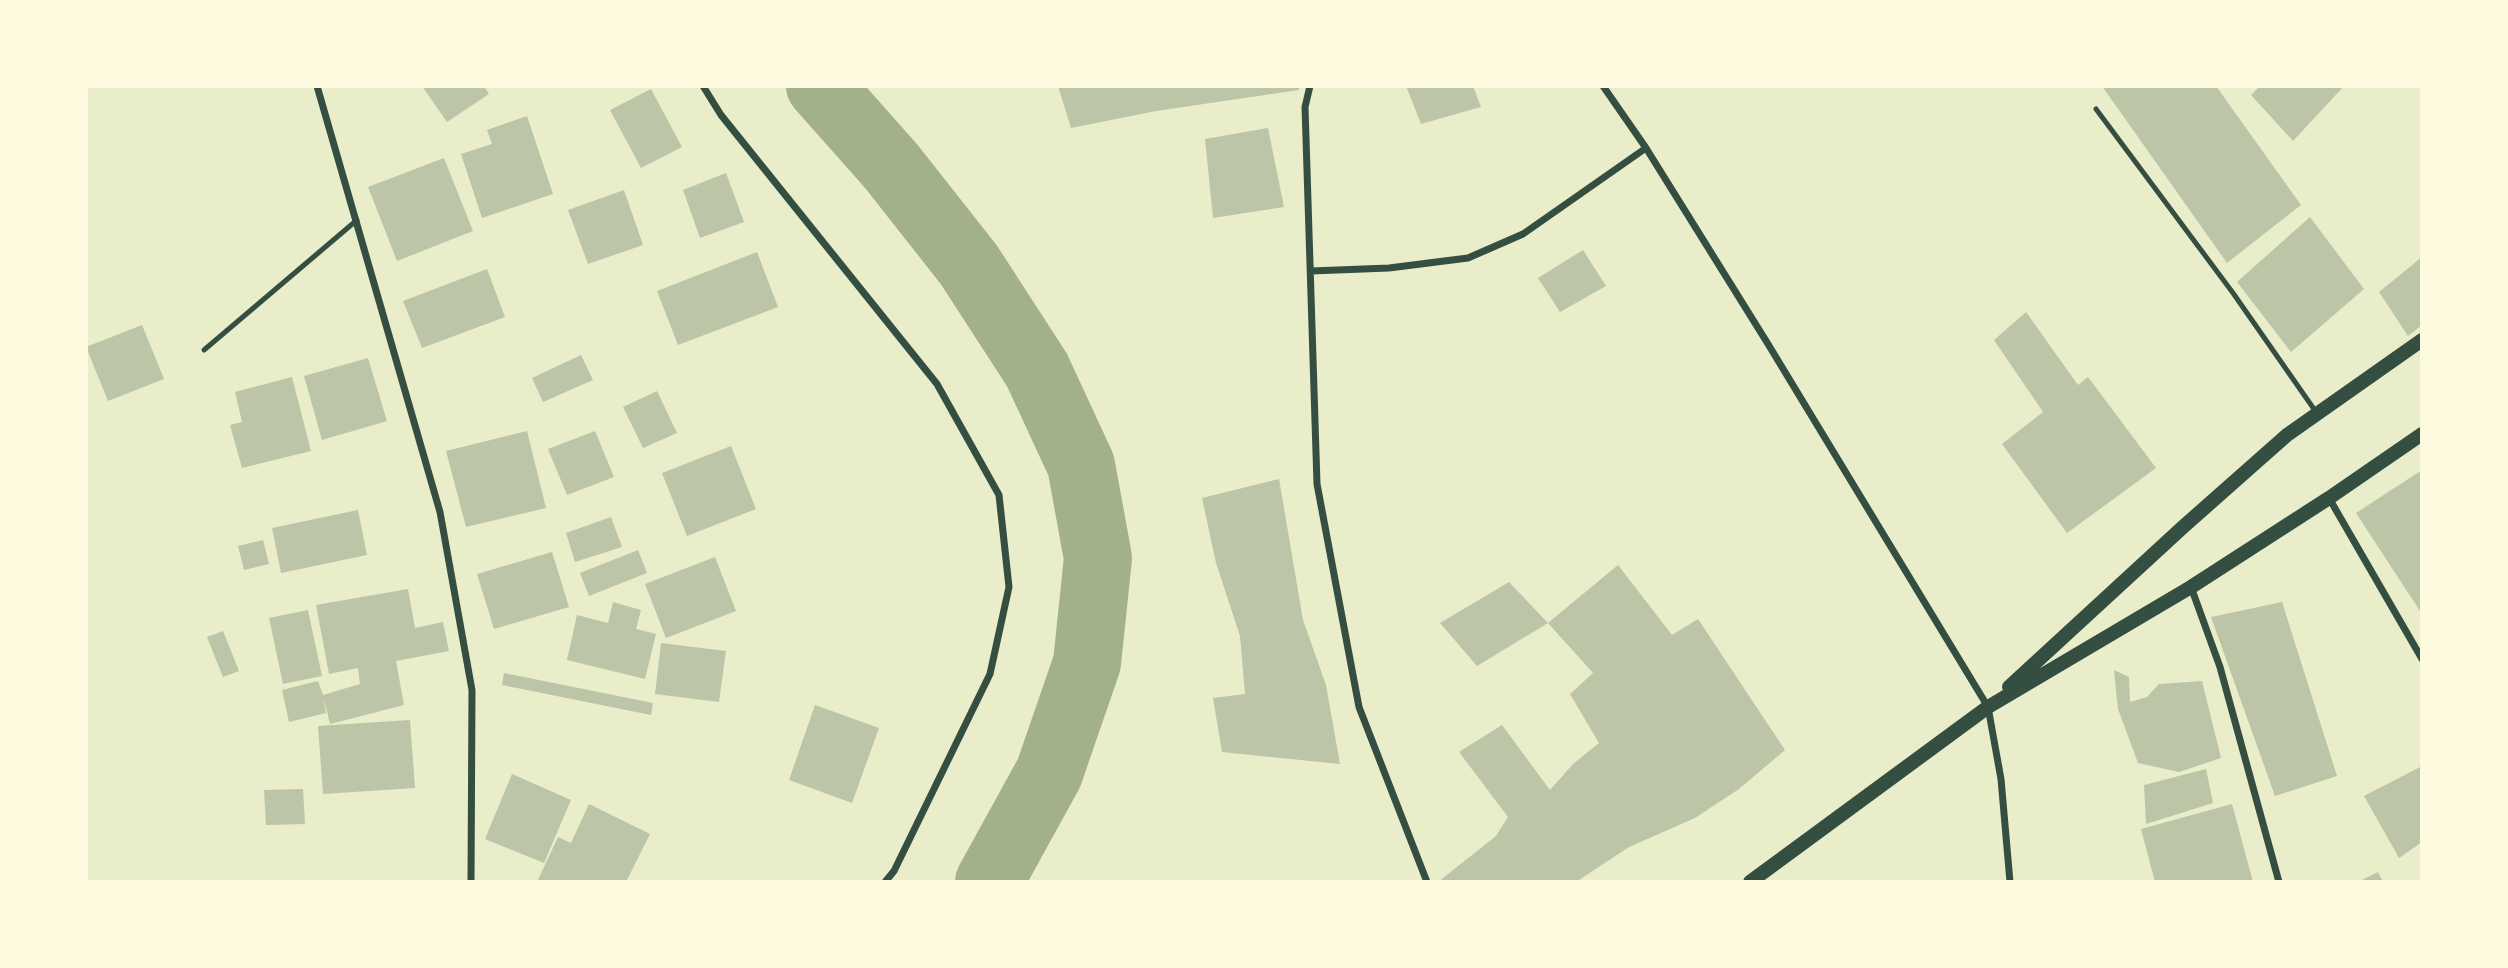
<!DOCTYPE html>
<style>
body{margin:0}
#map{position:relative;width:2508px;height:968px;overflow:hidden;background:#e9edc9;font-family:Poppins,sans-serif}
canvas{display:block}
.frame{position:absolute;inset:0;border:88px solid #fefae0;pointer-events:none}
</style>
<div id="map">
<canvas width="2508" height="968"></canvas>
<div class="frame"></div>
</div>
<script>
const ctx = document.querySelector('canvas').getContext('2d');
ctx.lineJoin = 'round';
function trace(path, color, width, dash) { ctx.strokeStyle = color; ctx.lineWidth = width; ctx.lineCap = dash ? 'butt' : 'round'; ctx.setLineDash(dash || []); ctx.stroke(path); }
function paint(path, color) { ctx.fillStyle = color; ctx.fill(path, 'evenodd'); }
const river = new Path2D(`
 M820,86L891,166L969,265L1037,370L1081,465L1098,558L1087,663L1049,773L989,882`);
const building = new Path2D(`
 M422,86H484L489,94L447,122Z
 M1058,86H1299V90L1156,111L1071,128Z
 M1406,86H1473L1481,107L1421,124Z
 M2102,86H2216L2301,205L2227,263Z
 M2260,86H2344L2293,141L2251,95Z
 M651,89L682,147L641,168L610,110Z
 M527,116L553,194L482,218L461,154L492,144L487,130Z
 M1268,128L1284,207L1213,218L1205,139Z
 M444,158L473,231L397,261L368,187Z
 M726,173L744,222L700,238L683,190Z
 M624,190L643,245L588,264L568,210Z
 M2310,217L2364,289L2291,352L2237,282Z
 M1583,250L1606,286L1560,312L1538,278Z
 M757,252L778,307L678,345L657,291Z
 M2422,257V325L2408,336L2379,292Z
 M487,269L505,317L422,348L403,301Z
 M2026,312L2078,385L2088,377L2156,468L2067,533L2002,444L2043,412L1994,340Z
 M142,325L164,379L108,401L86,347Z
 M581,355L593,380L543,402L532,378Z
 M368,358L387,421L322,440L304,376Z
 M292,377L311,451L242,468L230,425L242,422L235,392Z
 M657,391L677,433L643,448L623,407Z
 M527,431L546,508L466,527L446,451Z
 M595,431L614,477L567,495L548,449Z
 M731,446L756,509L687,536L662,473Z
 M2422,470V614L2356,513Z
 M1279,479L1303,620L1326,685L1340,764L1222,752L1213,698L1245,694L1240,636L1216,563L1202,498Z
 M358,510L367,555L281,573L272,528Z
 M611,517L622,547L575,562L566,533Z
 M263,540L269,564L244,570L238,546Z
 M638,550L647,573L589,596L580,573Z
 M552,552L569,607L494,629L477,574Z
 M715,557L736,611L666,638L645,584Z
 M1618,565L1672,635L1698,619L1785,750L1739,789L1695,818L1629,847L1576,882H1438L1496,836L1508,817L1459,752L1502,725L1550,790L1573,764L1599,743L1570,694L1593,673L1548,623Z
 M1509,582L1548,623L1477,666L1440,623Z
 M408,589L415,628L443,622L449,651L396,661L404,705L330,724L324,699L326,713L289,722L282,690L318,681L323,695L360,684L358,668L329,674L316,605Z
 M613,602L641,610L636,629L656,634L645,679L567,660L577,615L608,623Z
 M2282,602L2337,776L2275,796L2211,617Z
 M308,610L322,676L283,684L269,618Z
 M223,631L239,671L223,677L207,637Z
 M661,643L726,651L719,702L655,694Z
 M2114,670L2129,677L2130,702L2147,697L2159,684L2202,681L2221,758L2179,772L2138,763L2118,709Z
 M504,673L653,703L651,715L502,685Z
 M815,705L879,728L852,803L789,780Z
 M410,720L415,788L323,794L318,726Z
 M2422,766V842L2399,858L2364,796Z
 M2206,769L2213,803L2146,824L2144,785Z
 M512,774L571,800L544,863L485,839Z
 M303,789L305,824L266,825L264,790Z
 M589,804L650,834L626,882H537L558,837L571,843Z
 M2232,804L2253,882H2155L2141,829Z
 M2378,872L2383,882H2358Z`);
const service = new Path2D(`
 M2096,109L2233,293L2316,412
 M204,350L357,220`);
const minor = new Path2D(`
 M317,86L440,512L472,690L471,882
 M703,86L721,115L937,384L999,495L1009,587L990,674L894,871L885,882
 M1310,86L1305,107L1317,484L1359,707L1427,882
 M1603,86L1646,148L1768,344L1988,707L2001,779L2010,882
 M1311,271L1389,268L1468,258L1523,234L1646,148
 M2329,498L2422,659
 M2191,587L2220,667L2279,882`);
const secondary = new Path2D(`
 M2009,687L2183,527L2287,435L2422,340
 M1750,882L1988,707L2191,587L2329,498L2422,434`);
trace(river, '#a3b18a', 68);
paint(building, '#bcc5a7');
trace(service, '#344e41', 5);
trace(minor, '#344e41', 7);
trace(secondary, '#344e41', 14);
</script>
